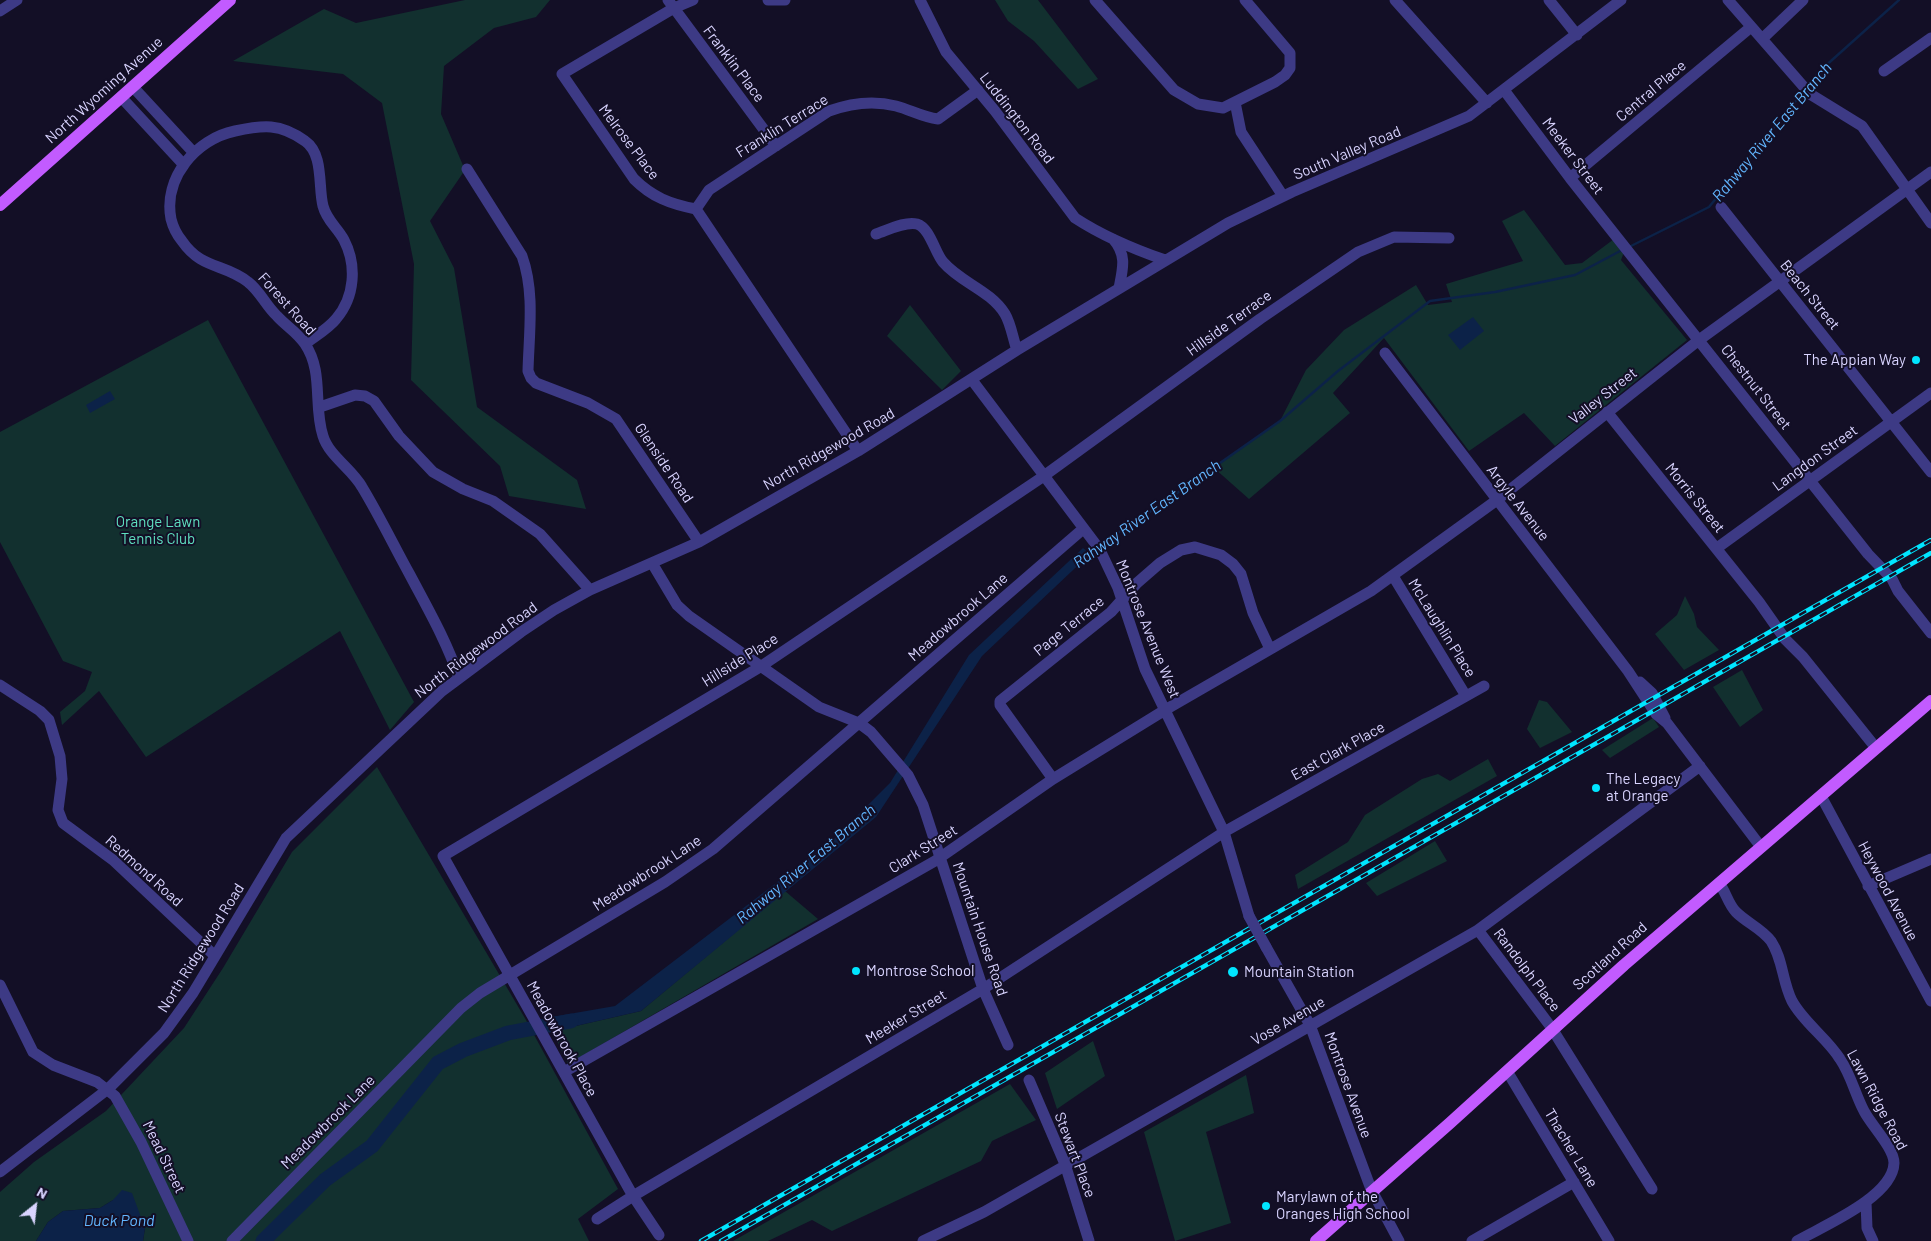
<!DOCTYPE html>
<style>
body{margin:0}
#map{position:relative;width:1931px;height:1241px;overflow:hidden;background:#130f26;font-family:Barlow,sans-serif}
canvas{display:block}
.north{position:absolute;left:10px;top:1181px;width:50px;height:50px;-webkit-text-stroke:4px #130f26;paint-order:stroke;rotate:29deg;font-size:14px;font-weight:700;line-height:20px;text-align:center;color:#d9d4ff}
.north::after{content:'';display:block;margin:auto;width:18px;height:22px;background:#d9d4ff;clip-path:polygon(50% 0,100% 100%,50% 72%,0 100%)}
</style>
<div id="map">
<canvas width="1931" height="1241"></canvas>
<div class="north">N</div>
</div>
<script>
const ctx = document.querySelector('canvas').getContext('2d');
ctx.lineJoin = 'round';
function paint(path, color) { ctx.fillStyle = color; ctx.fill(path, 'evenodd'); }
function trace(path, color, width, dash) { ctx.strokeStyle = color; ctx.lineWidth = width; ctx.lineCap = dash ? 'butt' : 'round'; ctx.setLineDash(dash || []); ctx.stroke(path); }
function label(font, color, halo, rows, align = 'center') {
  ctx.font = font + ' Barlow,sans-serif'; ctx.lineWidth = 4; ctx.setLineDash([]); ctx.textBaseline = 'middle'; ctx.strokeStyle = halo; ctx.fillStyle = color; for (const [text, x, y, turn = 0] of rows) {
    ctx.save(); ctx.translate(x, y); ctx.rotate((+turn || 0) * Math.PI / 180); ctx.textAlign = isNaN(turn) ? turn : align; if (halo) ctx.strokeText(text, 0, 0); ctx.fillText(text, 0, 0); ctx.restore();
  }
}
const green = new Path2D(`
 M465,0H550L536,17L494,28L444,66L441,114L465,170L430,221L454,268L477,407L577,480L586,509L509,496L500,466L411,380L414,264L382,103L343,74L233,61L324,9L356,23Z
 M995,0H1038L1098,79L1078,89L1034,41L1008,21Z
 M1524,210L1565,265L1582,263L1614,239L1624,252L1621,260L1687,340L1555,446L1524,413L1469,451L1384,338L1333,393L1350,413L1249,499L1214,468L1280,421L1306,370L1344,330L1416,285L1428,305L1452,302L1446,284L1523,261L1502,221Z
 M910,305L961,371L942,390L887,336Z
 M208,320L414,702L390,730L340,631L146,757L99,691L62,725L60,712L85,691L92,672L63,661L0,542V432Z
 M1685,596L1694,614L1697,627L1719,650L1684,670L1655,634L1677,615Z
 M1742,670L1763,710L1740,727L1713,687Z
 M1539,700L1547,702L1572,732L1540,748L1527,729Z
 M1653,718L1659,727L1610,758L1602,750Z
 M1488,759L1497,776L1298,889L1295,875L1348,842L1365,815L1422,779L1438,774L1450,781Z
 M377,767L526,1020L618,1189L578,1219L589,1241H143L145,1228L113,1200L100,1208L63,1211L48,1222L36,1241H0V1192L34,1162L106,1111L184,1028L223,968L292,852Z
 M1435,841L1447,861L1377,896L1366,883Z
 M785,891L818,919L568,1064L554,1035V1031L641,1011Z
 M1093,1041L1105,1076L1057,1109L1045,1073Z
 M1246,1075L1254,1113L1206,1132L1231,1223L1175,1241L1144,1132Z
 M1010,1084L1036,1120L992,1141L981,1161L832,1231L812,1220L768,1241H733Z`);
const water = new Path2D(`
 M1473,317L1484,331L1460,350L1448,335Z
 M110,391L115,399L90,413L86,405Z
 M1083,548L1090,554L982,656L876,817L641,1011L554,1031L546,1018L615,1006L835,838L890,783L969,655Z
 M122,1190L132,1193L145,1228L143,1241H36L48,1222L63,1211L100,1208L113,1200Z`);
const stream = new Path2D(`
 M1807,86L1822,69L1899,0
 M1629,247L1709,207L1804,91
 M1099,545L1160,505L1280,421L1338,371L1430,301L1495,292L1575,275L1622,250`);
const river = new Path2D(`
 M263,1241L325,1180L372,1146L438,1063L463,1050L508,1033L571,1021`);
const minor = new Path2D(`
 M668,0L776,146
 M693,0L674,8L562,74L634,179C652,197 670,204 696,209L858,451
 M768,0H785
 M920,0L946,52L995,111L1075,218C1101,235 1136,250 1165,260
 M1095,0L1174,90L1198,104L1223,108L1275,82L1285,75L1290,68V53L1245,0
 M1395,0L1487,103
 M1549,0L1577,35
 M1728,0L1810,94L1862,126L1931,223
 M0,11L17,0
 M1762,39L1803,0
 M1884,71L1931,38
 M133,87L194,153
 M1504,90L1570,178L1868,554L1892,579L1898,591L1931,633
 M121,97L183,164
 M1235,102L1241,132L1283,196
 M467,169L522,256C535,292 529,333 528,371L531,378L536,383L588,403L616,419L699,542
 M1570,178L1751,27
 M1721,207L1931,472
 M696,209L709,190L829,111C851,103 873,100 896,106C911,110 922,117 938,119L978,90
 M876,234C888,230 905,221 917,224C930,228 935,253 943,262C961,283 990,290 1005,314C1011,324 1013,339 1017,350
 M1113,239C1127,255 1123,268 1119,288
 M305,344C315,336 328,329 336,319C355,297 357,265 344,240C337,227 327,221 323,206C318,187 324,154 305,141C280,123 263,125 235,131C196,139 163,178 171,219C173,227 177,235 182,241C202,270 224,263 248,282C260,291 266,306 277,316C286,326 297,332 305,344C324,372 313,406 323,436C329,456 352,469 362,487C379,515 394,546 410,575C428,609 447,642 459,678
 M1385,353L1628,671L1656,714L1667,723L1761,847
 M972,380L1100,550L1118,588L1145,669L1224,832L1249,916
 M320,407L355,395L365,396L374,401L399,436L433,472L463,489L493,501L540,534L590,590
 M1607,412L1759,602L1785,639L1803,657L1876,748
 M1717,548L1931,393
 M652,563L677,605L689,616L819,707L859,723L871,732L908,775L923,805L983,989L1008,1045
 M1393,576L1466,696
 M1640,682L1652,693L1665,718
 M0,685L40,711L49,720L60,756L62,779L58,810L63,823L113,860L215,956
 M1053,779L1000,705V701L1111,612L1137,583L1160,563L1181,550L1195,547L1221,555L1233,564L1241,574L1253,613L1270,649
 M1821,796L1931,1001
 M1719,883C1726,892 1728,904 1736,912C1747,923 1761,928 1771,941C1783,959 1782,981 1792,1001C1804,1023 1827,1038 1840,1059C1851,1075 1855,1094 1864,1111C1871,1125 1894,1148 1894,1163C1893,1197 1823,1226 1797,1241
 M1868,886L1931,859
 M1478,930L1551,1027L1652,1189
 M1266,947L1310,1025L1371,1189L1399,1241
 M0,985L33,1052L53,1065L97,1082L115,1096L141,1142L188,1241
 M1507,1071L1609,1241
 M564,1072L935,861L1053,779L1165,710L1371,591L1497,500L1699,340L1931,172
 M1029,1080L1065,1164L1089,1241
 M0,1172L108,1089L164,1033L193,993L286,838L442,691L521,632L554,610L590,590L699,542L858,451L1017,350L1228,223L1292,192L1469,116L1621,0
 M1866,1202L1867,1228L1873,1241
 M597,1219L633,1196L983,989L1224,832L1484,686
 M659,1235L633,1196L443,856L760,667L1041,478L1260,319L1358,252L1394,237L1449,238
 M232,1241L461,1008L480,993L665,882L713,849L1083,529
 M923,1241L984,1212L1478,930L1700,766
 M1472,1241L1574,1182`);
const major = new Path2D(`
 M0,205L230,0
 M1316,1241L1450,1123L1624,965L1931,701`);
const rail = new Path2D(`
 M701,1241L1931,540
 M721,1241L1931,553`);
const minorBridge = new Path2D(`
 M1249,916L1266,947`);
const markers = [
 [1916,360,5,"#00e5ff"],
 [1596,788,5,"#00e5ff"],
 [856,971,5,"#00e5ff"],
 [1233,972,6,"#00e5ff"],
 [1266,1206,5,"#00e5ff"]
];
const streetNames = [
 ["Franklin Place",734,64,53],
 ["North Wyoming Avenue",104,90,-42],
 ["Central Place",1651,91,-40],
 ["Luddington Road",1017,118,52],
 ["Franklin Terrace",782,126,-32],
 ["Melrose Place",629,142,53],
 ["South Valley Road",1347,153,-23],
 ["Meeker Street",1573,156,53],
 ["Beach Street",1810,295,51],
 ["Forest Road",287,304,48],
 ["Hillside Terrace",1229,323,-36],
 ["Chestnut Street",1756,387,52],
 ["Valley Street",1603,396,-38],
 ["North Ridgewood Road",829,449,-30],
 ["Langdon Street",1815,458,-36],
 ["Glenside Road",664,463,56],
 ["Morris Street",1695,498,51],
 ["Argyle Avenue",1518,503,52],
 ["Meadowbrook Lane",958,617,-41],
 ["Page Terrace",1069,626,-39],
 ["McLaughlin Place",1442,628,58],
 ["Montrose Avenue West",1148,629,68],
 ["North Ridgewood Road",476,650,-37],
 ["Hillside Place",740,660,-32],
 ["East Clark Place",1338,751,-29],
 ["Clark Street",923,849,-32],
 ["Redmond Road",144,871,42],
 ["Meadowbrook Lane",647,873,-33],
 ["Heywood Avenue",1888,891,62],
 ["Mountain House Road",980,929,71],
 ["North Ridgewood Road",201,948,-58],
 ["Scotland Road",1610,956,-42],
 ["Randolph Place",1527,970,53],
 ["Meeker Street",906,1017,-31],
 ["Vose Avenue",1288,1021,-30],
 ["Meadowbrook Place",562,1039,61],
 ["Montrose Avenue",1348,1085,70],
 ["Lawn Ridge Road",1877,1100,62],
 ["Meadowbrook Lane",328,1122,-45],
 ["Thacher Lane",1571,1148,59],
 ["Stewart Place",1075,1155,69],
 ["Mead Street",164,1157,64]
];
const poiNames = [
 ["The Appian Way",1906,360,"right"],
 ["The Legacy",1606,779],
 ["at Orange",1606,796],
 ["Montrose School",866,971],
 ["Mountain Station",1244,972],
 ["Marylawn of the",1276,1197],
 ["Oranges High School",1276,1214]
];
const parkNames = [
 ["Orange Lawn",158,522],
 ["Tennis Club",158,539]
];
const waterNames = [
 ["Rahway River East Branch",1772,132,-50],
 ["Rahway River East Branch",1147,514,-35],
 ["Rahway River East Branch",806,864,-40],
 ["Duck Pond",119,1221]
];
paint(green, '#12302f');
paint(water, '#0c2248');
trace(stream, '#0c2248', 2.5);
trace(river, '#0c2248', 15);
trace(minor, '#3d3a85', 11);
trace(major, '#c25bff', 12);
trace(rail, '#00e5ff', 4.5);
trace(rail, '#130f26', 2.5, [8]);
trace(minorBridge, '#3d3a85', 11);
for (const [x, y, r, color] of markers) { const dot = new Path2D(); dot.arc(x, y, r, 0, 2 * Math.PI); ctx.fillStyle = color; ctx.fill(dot); trace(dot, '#130f26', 2); }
label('15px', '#d9d4ff', '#130f26', streetNames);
label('15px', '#d9d4ff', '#130f26', poiNames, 'left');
label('15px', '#5fe0c0', '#130f26', parkNames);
label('italic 16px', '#62b6ff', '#130f26', waterNames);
</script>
